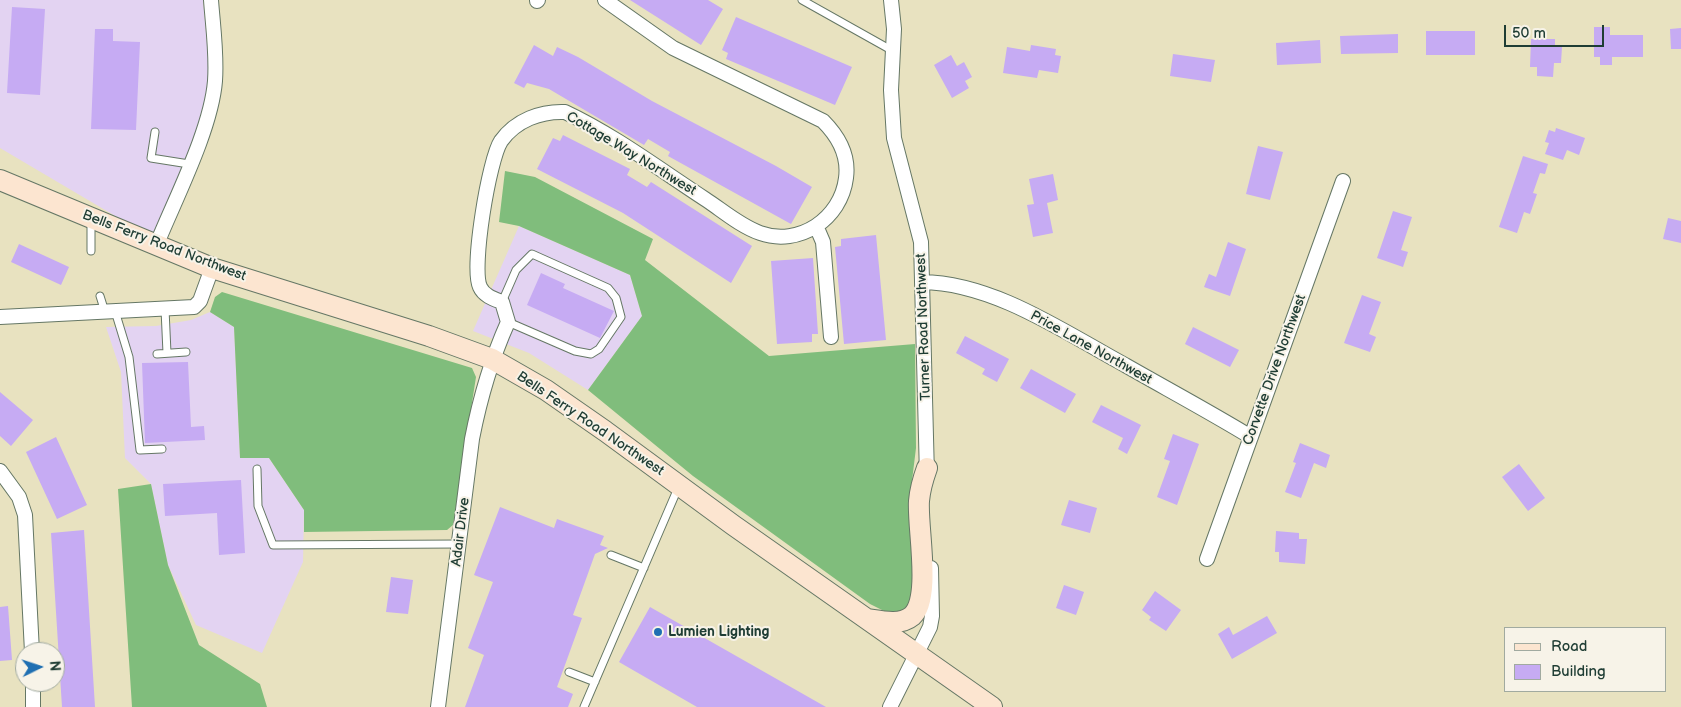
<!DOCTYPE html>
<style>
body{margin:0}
#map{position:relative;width:1681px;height:707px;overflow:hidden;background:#e8e2c0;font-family:"Balsamiq Sans",sans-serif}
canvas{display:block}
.legend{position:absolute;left:1504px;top:627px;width:162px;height:65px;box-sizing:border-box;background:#f7f3e8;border:1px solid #a1aaa0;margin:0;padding:6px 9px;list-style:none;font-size:15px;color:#1f3d34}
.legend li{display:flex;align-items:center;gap:10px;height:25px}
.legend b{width:25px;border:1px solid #a1aaa0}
.north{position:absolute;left:15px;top:642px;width:50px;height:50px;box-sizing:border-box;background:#f7f3e8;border:1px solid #a1aaa0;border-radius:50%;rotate:86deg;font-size:14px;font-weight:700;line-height:20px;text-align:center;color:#1f3d34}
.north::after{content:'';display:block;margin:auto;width:18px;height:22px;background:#1f6fb2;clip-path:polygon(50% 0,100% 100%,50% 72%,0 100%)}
.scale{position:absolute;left:1504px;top:25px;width:100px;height:22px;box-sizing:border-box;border:2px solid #1f3d34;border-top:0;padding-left:6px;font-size:15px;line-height:18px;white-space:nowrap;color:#1f3d34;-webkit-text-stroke:4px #f7f3e8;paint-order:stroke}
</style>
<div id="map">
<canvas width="1681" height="707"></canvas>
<ul class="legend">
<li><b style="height:6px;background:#fce5d0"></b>Road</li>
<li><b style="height:14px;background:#c6abf3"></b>Building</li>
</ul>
<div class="north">N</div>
<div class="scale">50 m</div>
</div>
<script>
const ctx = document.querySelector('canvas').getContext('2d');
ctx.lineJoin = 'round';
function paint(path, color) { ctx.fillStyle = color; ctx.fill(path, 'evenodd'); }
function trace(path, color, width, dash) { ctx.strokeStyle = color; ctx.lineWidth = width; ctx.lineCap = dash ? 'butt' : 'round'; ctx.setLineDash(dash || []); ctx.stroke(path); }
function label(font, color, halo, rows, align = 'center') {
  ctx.font = font + ' "Balsamiq Sans",sans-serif'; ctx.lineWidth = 4; ctx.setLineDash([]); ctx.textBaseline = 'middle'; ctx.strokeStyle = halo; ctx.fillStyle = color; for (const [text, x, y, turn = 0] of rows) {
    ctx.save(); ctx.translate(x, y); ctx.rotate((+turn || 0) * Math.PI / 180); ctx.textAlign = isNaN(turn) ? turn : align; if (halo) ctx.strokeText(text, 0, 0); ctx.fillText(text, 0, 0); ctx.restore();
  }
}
const built = new Path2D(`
 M0,0H203L211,86L166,244L122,220L0,148Z
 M519,226L630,275L642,316L588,390L529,353L473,331Z
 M210,312L234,327L240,458H269L304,510L303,562L262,653L196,625L168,565L151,484L125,458L121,372L106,327L156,326L191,320Z`);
const forest = new Path2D(`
 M505,171L535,177L653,239L645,260L769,356L915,344L916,448L909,505L914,590L909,605L900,612L888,613L870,604L693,476L588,390L642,316L630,275L519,226L499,222Z
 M222,292L472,368L476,377L453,525L447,530L304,532V510L269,458H240L234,327L210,312L215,297Z
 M151,484L168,565L199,645L260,684L267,707H132L118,489Z`);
const building = new Path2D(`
 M630,0H708L723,9L701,45Z
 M12,7L45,9L40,95L7,93Z
 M736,17L852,67L835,105L726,59L728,53L722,50Z
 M1594,27H1610V35H1643V57H1612V65H1600V57H1594Z
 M1681,28V49H1671L1670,29Z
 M95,29H113V41L140,42L136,130L91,129Z
 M1426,31H1475V55H1426Z
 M1398,34V53L1341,54L1340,36Z
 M1531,39H1555V47H1562L1561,63H1554L1553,77L1537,76V67H1530Z
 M1320,40L1321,63L1277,65L1276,43Z
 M534,45L553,56L557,47L578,57L652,101L776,166L812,187L791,224L668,156L670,152L648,139L644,145L549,89L527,83L524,88L514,83Z
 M1031,45L1056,49L1055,55L1061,56L1058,73L1039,70L1037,78L1003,73L1007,47L1030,51Z
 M1173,54L1215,60L1211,82L1170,76Z
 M951,55L957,66L964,62L972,77L965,81L969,88L952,98L934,65Z
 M1556,128L1585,138L1579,155L1567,150L1563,160L1545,154L1549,143L1545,142L1549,130L1555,132Z
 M563,135L630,169L627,175L647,187L651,182L752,246L731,283L623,213L537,169L553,138L560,141Z
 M1258,146L1283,152L1270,200L1246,194Z
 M1523,156L1548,164L1545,174L1540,173L1533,193L1537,194L1530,214L1524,212L1517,233L1499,227Z
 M1053,174L1058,200L1047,203L1053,233L1033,237L1027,205L1034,204L1029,179Z
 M1393,211L1412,217L1401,250L1408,252L1403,267L1377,258Z
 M1668,218L1681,221V243L1663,239Z
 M876,235L886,340L844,344L835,247L841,246V239Z
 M1228,242L1246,249L1230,296L1204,287L1209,274L1216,277Z
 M19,244L69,267L61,285L11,262Z
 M813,258L818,334H812V342L777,344L771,261Z
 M541,273L565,284L563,288L614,311L600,338L527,305Z
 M1362,295L1381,302L1369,334L1376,337L1370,352L1344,343Z
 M1193,327L1239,350L1230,367L1185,344Z
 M965,336L1009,359L997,382L982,374L985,369L956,353Z
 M188,362L191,427L204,426L205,440L145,443L142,363Z
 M1031,369L1076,394L1065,413L1020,388Z
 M0,392L33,420L11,446L0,436Z
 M1101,405L1141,425L1127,454L1118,449L1123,438L1092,422Z
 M1173,434L1199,444L1177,505L1157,497L1170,461L1164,459Z
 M56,437L87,505L57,519L26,452Z
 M1300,443L1330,455L1326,468L1314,463L1301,498L1285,492L1296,463L1293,462Z
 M1519,464L1545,498L1528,511L1502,477Z
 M241,480L245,553L219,555L217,513L165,516L163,484Z
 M1069,500L1097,508L1090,533L1061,525Z
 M500,507L554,528L557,519L604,536L600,545L608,548L595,554L573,615L582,618L557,687L573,694L568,707H465L484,655L468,648L493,582L474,575Z
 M84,530L95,707H62L51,533Z
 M1276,531L1299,533V539H1307L1305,564L1279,562V552H1275Z
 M391,577L413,580L408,614L386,612Z
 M1064,585L1084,592L1076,615L1056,608Z
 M1155,591L1181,610L1166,631L1149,620L1151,617L1142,610Z
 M8,606L12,660L0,661V607Z
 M650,607L826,707H697L619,662Z
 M1267,616L1277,633L1232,659L1218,634L1229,627L1233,635Z`);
const lane = new Path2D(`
 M802,0L893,51
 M155,132L151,158L189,164
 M91,219V251
 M100,296L105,312
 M502,302L516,270L532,254L608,288L616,298L621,317L599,349L591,354L575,351L508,322
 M165,309L167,353
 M115,311L129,357L140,450L162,449
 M157,354L186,352
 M257,469L258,506L273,545L459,544
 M611,555L644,568
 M569,672L595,682
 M584,707L678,488`);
const street = new Path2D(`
 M891,0L894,29L891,90L894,138L921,242L927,476
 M537,1L538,0
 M817,228L823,242L831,337
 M156,246C175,199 211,130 215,81C217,54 213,27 211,0
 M922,282C994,283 1064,332 1125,365C1167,389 1210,412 1251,437
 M0,317L194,307L200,301L212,268
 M0,471L19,497L25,515L32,652
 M1207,559L1343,181
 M33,707V682
 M438,707L472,439C480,398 491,360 508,322L502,302C494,299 484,296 480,287C471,268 489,159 501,141C516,120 541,111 565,112C614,135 659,169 705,199C722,210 740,226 760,233C799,247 841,219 846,178C849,156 839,137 823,121L673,48L605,0
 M890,707L930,627L932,616L931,568`);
const secondary = new Path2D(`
 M0,180L212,268L429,336L492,359L546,390L605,431L733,525L992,707
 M867,619C881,621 900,626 912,616C932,598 917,527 919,501C920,489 923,479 927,468`);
const markers = [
 [658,632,5,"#1f6fb2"]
];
const streetNames = [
 ["Cottage Way Northwest",631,154,31],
 ["Bells Ferry Road Northwest",164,246,21],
 ["Turner Road Northwest",924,327,-92],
 ["Price Lane Northwest",1091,348,29],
 ["Corvette Drive Northwest",1275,370,-70],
 ["Bells Ferry Road Northwest",590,424,34],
 ["Adair Drive",461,532,-83]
];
const poiNames = [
 ["Lumien Lighting",668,632]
];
paint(built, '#e3d3f2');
paint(forest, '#80bd7c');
paint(building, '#c6abf3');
trace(lane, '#657765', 9);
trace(street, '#657765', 16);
trace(secondary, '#657765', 22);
trace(lane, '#fff', 7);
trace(street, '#fff', 14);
trace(secondary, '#fce5d0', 20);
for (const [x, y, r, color] of markers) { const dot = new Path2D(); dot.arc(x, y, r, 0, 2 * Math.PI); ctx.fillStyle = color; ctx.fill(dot); trace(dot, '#f7f3e8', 2); }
label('14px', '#1f3d34', '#f7f3e8', streetNames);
label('bold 14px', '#1f3d34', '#f7f3e8', poiNames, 'left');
</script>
